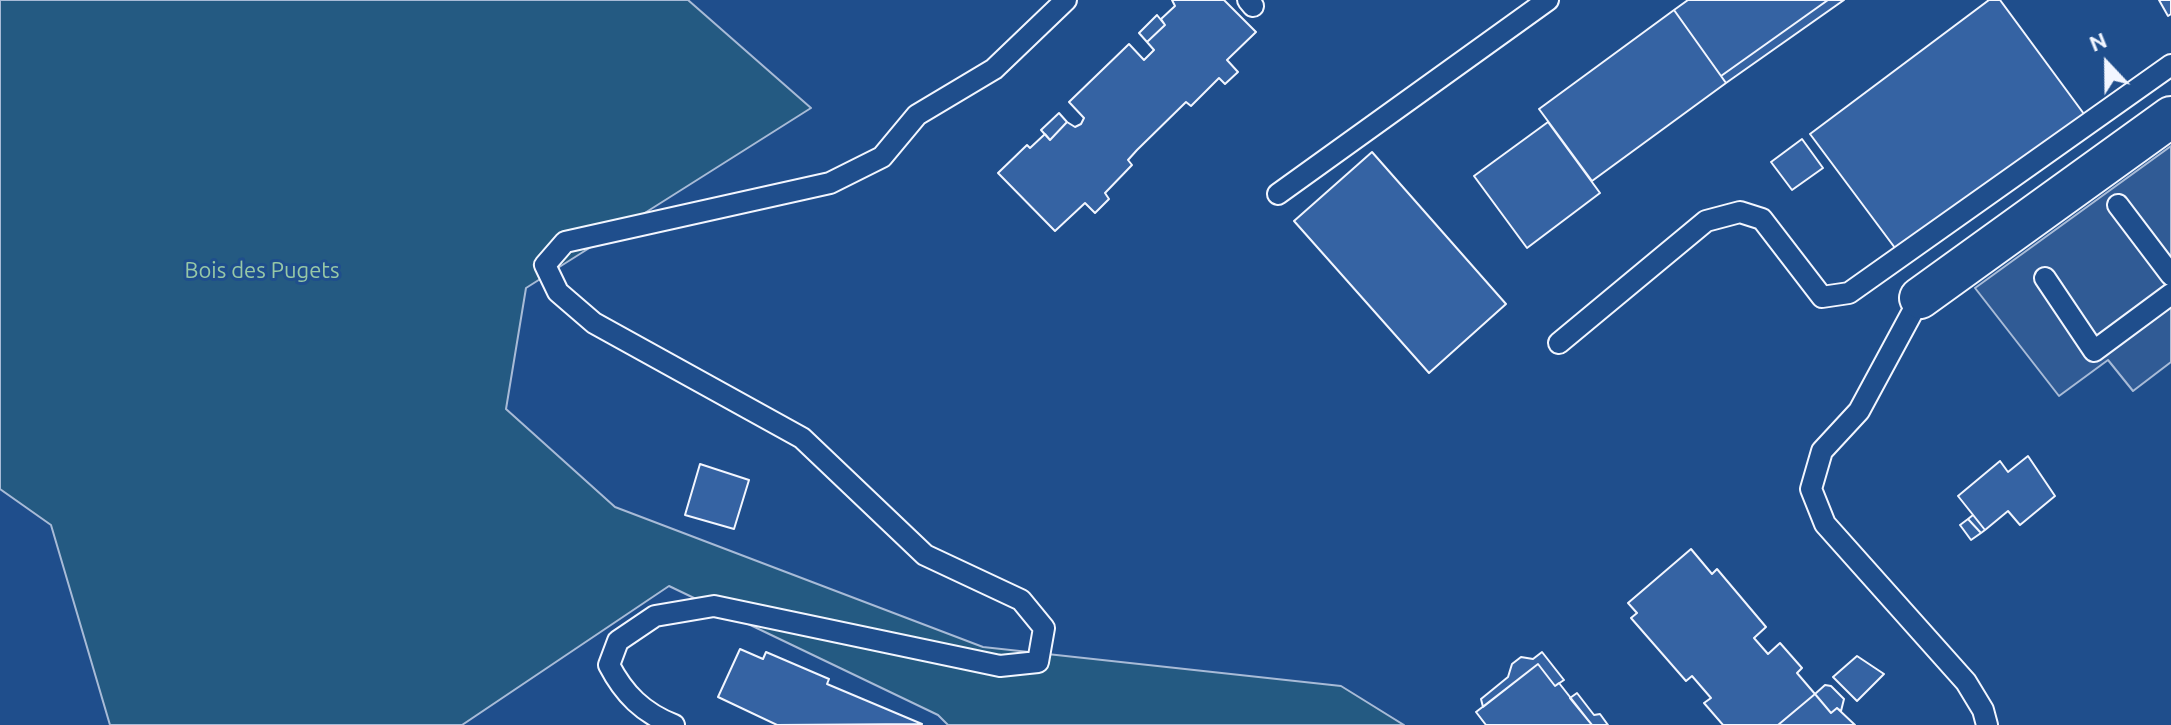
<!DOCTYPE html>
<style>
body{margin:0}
#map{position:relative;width:2171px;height:725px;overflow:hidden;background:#1f4e8c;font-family:Ubuntu,sans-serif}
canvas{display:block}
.north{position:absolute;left:2067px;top:24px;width:80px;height:80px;-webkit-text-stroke:6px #1f4e8c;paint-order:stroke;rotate:338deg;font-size:22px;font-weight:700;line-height:32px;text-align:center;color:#f2f6ff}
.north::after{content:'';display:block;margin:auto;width:28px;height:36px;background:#f2f6ff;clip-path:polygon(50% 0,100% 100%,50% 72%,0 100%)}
</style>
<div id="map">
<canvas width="2171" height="725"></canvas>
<div class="north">N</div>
</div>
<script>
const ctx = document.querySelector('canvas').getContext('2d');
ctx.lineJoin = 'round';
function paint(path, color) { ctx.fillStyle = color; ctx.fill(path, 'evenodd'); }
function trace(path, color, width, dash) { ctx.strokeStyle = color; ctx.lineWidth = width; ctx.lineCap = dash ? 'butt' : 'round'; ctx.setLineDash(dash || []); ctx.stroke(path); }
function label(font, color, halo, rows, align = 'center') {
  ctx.font = font + ' Ubuntu,sans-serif'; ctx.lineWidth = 6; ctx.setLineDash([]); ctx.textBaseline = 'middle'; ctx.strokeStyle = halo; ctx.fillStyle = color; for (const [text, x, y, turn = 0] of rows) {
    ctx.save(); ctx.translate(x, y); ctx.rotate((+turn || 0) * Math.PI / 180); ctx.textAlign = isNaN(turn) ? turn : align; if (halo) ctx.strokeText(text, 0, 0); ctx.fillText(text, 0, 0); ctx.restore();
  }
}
const green = new Path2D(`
 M0,0H688L811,108L526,288L506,409L615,507L983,647L1341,686L1404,725H948L938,715L669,586L462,725H110L51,525L0,489Z`);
const parking = new Path2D(`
 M2171,146V362L2133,391L2108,360L2059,396L1975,288Z`);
const building = new Path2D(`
 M1172,0H1224L1256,32L1227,60L1238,72L1225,84L1219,78L1191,106L1186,102L1137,150L1128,160L1132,165L1105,193L1109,199L1095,213L1085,203L1055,231L998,173L1027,145L1030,148L1045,134L1050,140L1067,122L1075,127L1081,124L1084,118L1069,102L1129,44L1144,60L1154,50L1147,42L1165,25L1161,19L1175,6Z
 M1688,0H1828L1721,76L1674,10Z
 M1828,0H1844L1726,83L1721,76Z
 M1989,0H2000L2084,114L1898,252L1810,134Z
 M2159,0H2171V14L2168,16Z
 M1674,10L1726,83L1592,181L1539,109Z
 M1157,15L1165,25L1147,42L1139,33Z
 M1059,113L1067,122L1050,140L1041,130Z
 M1548,122L1600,193L1527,248L1474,176Z
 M1802,139L1823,168L1792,190L1771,162Z
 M1372,152L1506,304L1429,373L1294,221Z
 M2028,456L2055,496L2020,525L2008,511L1985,530L1958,496L2000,461L2008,472Z
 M700,464L749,480L734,529L685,515Z
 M1973,515L1985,530L1981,533L1968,519Z
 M1968,519L1981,533L1971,540L1960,525Z
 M1691,549L1712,574L1717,569L1766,627L1754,638L1768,654L1780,643L1802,668L1797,673L1815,694L1778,725H1723L1704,703L1711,698L1692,676L1686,681L1631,618L1637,613L1628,603Z
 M740,649L763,659L766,652L829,679L827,684L922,724L777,725L718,697Z
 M1542,652L1564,680L1555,686L1538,664L1483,707L1481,699L1508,677L1512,664L1521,657L1533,659Z
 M1857,656L1884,674L1857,701L1833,677Z
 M1538,664L1555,686L1559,683L1592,725H1486L1476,712Z
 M1825,685L1831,686L1844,699L1841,711L1837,708L1831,713L1815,694Z
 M1577,693L1594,715L1600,714L1608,725H1592L1570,698Z
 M1815,694L1831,713L1837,708L1855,725H1778Z`);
const lane = new Path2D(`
 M1248,0L1253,6
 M1278,194L1548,0
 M2118,205L2171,275
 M2045,278L2094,351L2171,294
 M1920,298L1859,411L1822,451L1811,489L1825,524L1966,682L1983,710L1987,725
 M1559,343L1706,221L1740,212L1762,219L1822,297L1849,293L2171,65
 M674,725C643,713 624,694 609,665L618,641L655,616L714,606L1000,666L1038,662L1044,628L1021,600L925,555L802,438L594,323L558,292L545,265L565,242L830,183L882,157L917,115L994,69L1066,0`);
const street = new Path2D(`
 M1920,298L2171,117`);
const parkNames = [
 ["Bois des Pugets",262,271]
];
paint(green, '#245a82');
trace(green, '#a8bbd7', 2);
paint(parking, '#305b95');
trace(parking, '#a8bbd7', 2);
paint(building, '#3563a3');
trace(building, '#f2f6ff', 2);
trace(lane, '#f2f6ff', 24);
trace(street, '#f2f6ff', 44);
trace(lane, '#1f4e8c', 20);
trace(street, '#1f4e8c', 40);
label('22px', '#97c8a6', '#1f4e8c', parkNames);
</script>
